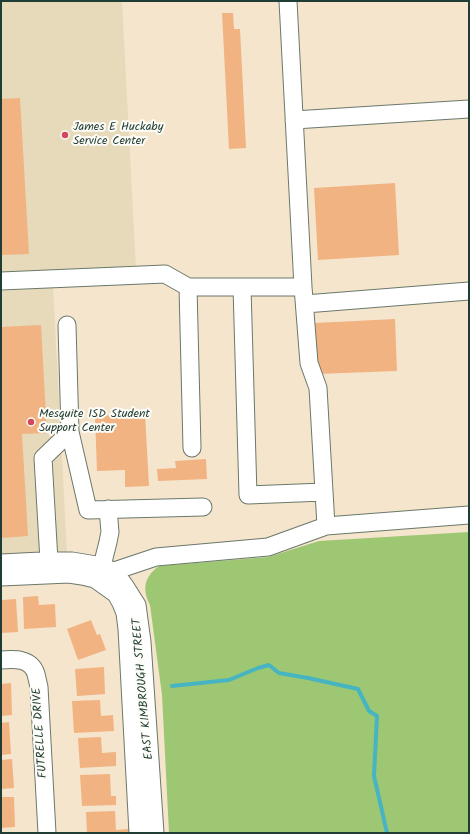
<!DOCTYPE html>
<style>
body{margin:0}
#map{position:relative;width:470px;height:834px;overflow:hidden;background:#f5e5cd;font-family:Kalam,sans-serif}
canvas{display:block}
.frame{position:absolute;inset:0;border:2px solid #1f3d34;pointer-events:none}
</style>
<div id="map">
<canvas width="470" height="834"></canvas>
<div class="frame"></div>
</div>
<script>
const ctx = document.querySelector('canvas').getContext('2d');
ctx.lineJoin = 'round';
function paint(path, color) { ctx.fillStyle = color; ctx.fill(path, 'evenodd'); }
function trace(path, color, width, dash) { ctx.strokeStyle = color; ctx.lineWidth = width; ctx.lineCap = dash ? 'butt' : 'round'; ctx.setLineDash(dash || []); ctx.stroke(path); }
function label(font, color, halo, rows, align = 'center') {
  ctx.font = font + ' Kalam,sans-serif'; ctx.lineWidth = 4; ctx.setLineDash([]); ctx.textBaseline = 'middle'; ctx.strokeStyle = halo; ctx.fillStyle = color; for (const [text, x, y, turn = 0] of rows) {
    ctx.save(); ctx.translate(x, y); ctx.rotate((+turn || 0) * Math.PI / 180); ctx.textAlign = isNaN(turn) ? turn : align; if (halo) ctx.strokeText(text, 0, 0); ctx.fillText(text, 0, 0); ctx.restore();
  }
}
const built = new Path2D(`
 M1,1H122L136,269L1,273Z
 M53,288L67,553L1,556V291Z`);
const green = new Path2D(`
 M469,532V833H169L162,695L150,605C142,589 144,577 159,566L268,557L319,541Z`);
const stream = new Path2D(`
 M172,686L229,680L258,668L269,665L279,673L308,678L358,689L369,711L377,716L374,776L387,833`);
const building = new Path2D(`
 M222,13H233L234,29H240L246,148L229,149Z
 M20,98L29,254L1,255V99Z
 M395,183L399,255L318,260L314,188Z
 M395,319L397,371L317,374L315,323Z
 M41,325L47,433L22,434L28,536L1,538V327Z
 M145,414L149,486L125,487V470L97,471L95,416Z
 M206,459L207,479L158,481L157,469L176,468L175,461Z
 M38,596L39,605L55,604L56,627L24,629L23,597Z
 M16,599L18,632L1,633V611H2V600Z
 M91,620L97,635L100,634L106,650L78,660L67,629Z
 M104,667L105,694L77,696L75,669Z
 M11,683L12,715L1,716V684Z
 M100,700L101,716L113,715L114,731L74,733L72,701Z
 M9,722L11,754L1,755V723Z
 M101,737L102,753L116,752V766L80,768L78,738Z
 M12,759L14,788L1,789V760Z
 M110,774L111,796H116V805L82,806L80,775Z
 M1,797H14L15,827L1,828Z
 M115,811L116,830L129,829V833H87L86,812Z`);
const minor = new Path2D(`
 M294,120L469,109
 M1,281L165,274L188,287
 M242,287L248,495L324,492
 M303,287L309,363L318,388L326,526
 M305,304L469,291
 M70,432L88,510L203,507
 M192,448L188,287H303L288,1
 M49,561L43,458L70,432L67,325
 M1,563L41,561H72L96,565L114,571L125,586L137,605L142,642L155,833
 M102,566L108,542L110,532L108,509
 M114,571L156,557L268,547L326,526L469,515
 M1,577L69,574L82,576L95,579L116,594L121,603L125,613L127,629L138,833
 M1,660C15,659 31,658 36,674C37,678 38,683 39,687L47,833`);
const markers = [
 [65,135,4,"#d1495b"],
 [31,422,4,"#d1495b"]
];
const poiNames = [
 ["James E Huckaby",73,128],
 ["Service Center",73,142],
 ["Mesquite ISD Student",39,415],
 ["Support Center",39,429]
];
const streetNames = [
 ["EAST KIMBROUGH STREET",144,689,-95],
 ["FUTRELLE DRIVE",41,733,-94]
];
paint(built, '#e6daba');
paint(green, '#9ec773');
trace(stream, '#46b5c1', 4);
paint(building, '#f1b382');
trace(minor, '#6a786a', 19);
trace(minor, '#fff', 17);
for (const [x, y, r, color] of markers) { const dot = new Path2D(); dot.arc(x, y, r, 0, 2 * Math.PI); ctx.fillStyle = color; ctx.fill(dot); trace(dot, '#fdfcf7', 1.5); }
label('12px', '#1f3d34', '#fdfcf7', poiNames, 'left');
label('12px', '#1f3d34', '#fdfcf7', streetNames);
</script>
